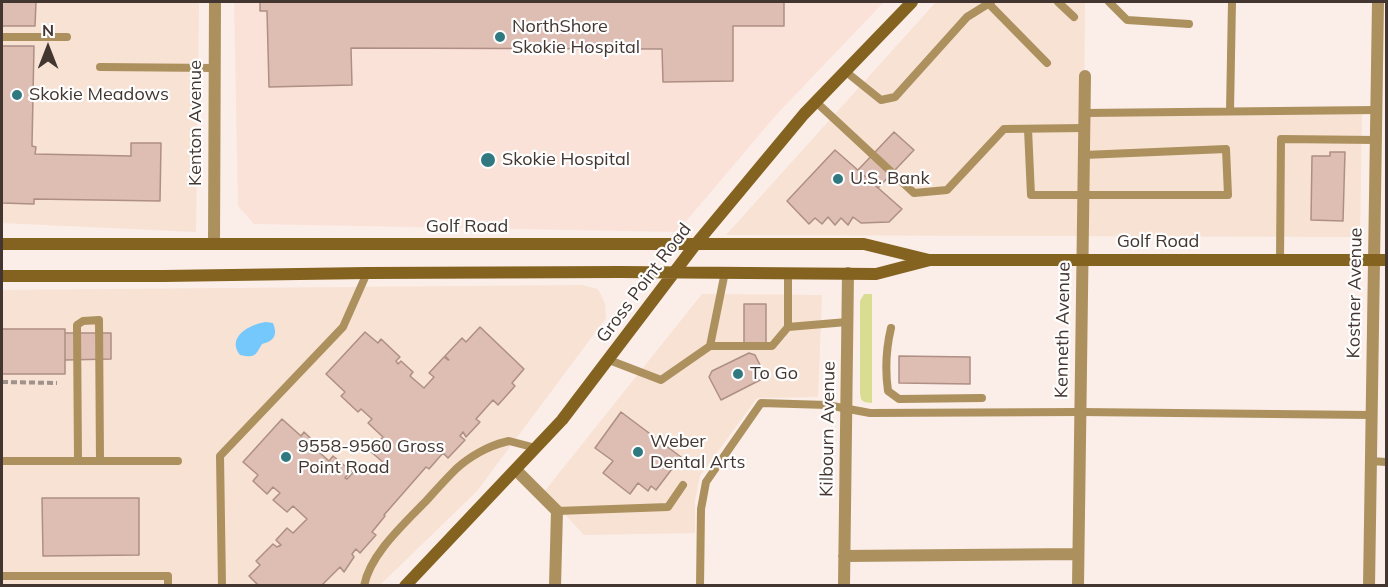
<!DOCTYPE html>
<style>
body{margin:0}
#map{position:relative;width:1388px;height:587px;overflow:hidden;background:#fbede8;font-family:Mulish,sans-serif}
canvas{display:block}
.frame{position:absolute;inset:0;border:3px solid #433631;pointer-events:none}
.north{position:absolute;left:18px;top:18px;width:60px;height:60px;-webkit-text-stroke:4px #fefefe;paint-order:stroke;rotate:0deg;font-size:16px;font-weight:700;line-height:24px;text-align:center;color:#433631}
.north::after{content:'';display:block;margin:auto;width:21px;height:27px;background:#433631;clip-path:polygon(50% 0,100% 100%,50% 72%,0 100%)}
</style>
<div id="map">
<canvas width="1388" height="587"></canvas>
<div class="frame"></div>
<div class="north">N</div>
</div>
<script>
const ctx = document.querySelector('canvas').getContext('2d');
ctx.lineJoin = 'round';
function paint(path, color) { ctx.fillStyle = color; ctx.fill(path, 'evenodd'); }
function trace(path, color, width, dash) { ctx.strokeStyle = color; ctx.lineWidth = width; ctx.lineCap = dash ? 'butt' : 'round'; ctx.setLineDash(dash || []); ctx.stroke(path); }
function label(font, color, halo, rows, align = 'center') {
  ctx.font = font + ' Mulish,sans-serif'; ctx.lineWidth = 4.5; ctx.setLineDash([]); ctx.textBaseline = 'middle'; ctx.strokeStyle = halo; ctx.fillStyle = color; for (const [text, x, y, turn = 0] of rows) {
    ctx.save(); ctx.translate(x, y); ctx.rotate((+turn || 0) * Math.PI / 180); ctx.textAlign = isNaN(turn) ? turn : align; if (halo) ctx.strokeText(text, 0, 0); ctx.fillText(text, 0, 0); ctx.restore();
  }
}
const commercial = new Path2D(`
 M2,2H199L196,232L2,223Z
 M936,2H1085L1084,112L1362,111L1360,237L726,235Z
 M582,285L598,289L605,304L606,318L477,491L380,585L2,586V290Z
 M702,294L822,295L818,397L757,398L700,476L695,500V533L584,535L544,492Z`);
const built = new Path2D(`
 M234,2H884L777,114L677,232L254,224L238,206Z`);
const green = new Path2D(`
 M864,294H872V403L864,402L861,399L860,393V301Z`);
const water = new Path2D(`
 M266,322L273,323C278,335 274,341 262,344C255,356 255,358 240,355C226,337 250,324 266,322Z`);
const building = new Path2D(`
 M2,2H36L35,26H2Z
 M260,2H784V26H733V81L663,82L662,49L351,48L352,85L269,87L267,11H260Z
 M2,46H34L32,146L36,147L35,154L131,156V143H161L160,201L34,199V204L2,203Z
 M894,132L914,150L878,188L858,170Z
 M835,150L902,209L889,222L861,223L853,217L848,225L841,218L835,225L828,217L822,224L815,218L809,224L787,201Z
 M1330,152H1345L1343,221L1311,220L1312,156H1330Z
 M744,304H766V344H744Z
 M480,327L524,369L512,383L515,386L498,405L493,400L476,419L480,422L466,437L463,432L460,436L465,440L448,458L443,453L429,469L426,467L384,515L385,516L372,532L376,535L360,553L356,549L352,554L354,557L344,572L340,567L321,586H259L249,576L260,565L256,561L273,544L277,547L281,545L276,540L287,528L293,533L307,519L293,506L287,512L273,500L280,493L273,487L267,494L253,481L258,475L243,462L282,419L301,436L304,432L323,450L320,453L329,461L333,456L351,471L345,478L347,479L362,463L374,474L384,463L370,451L383,437L368,423L372,419L361,409L358,412L341,396L345,392L326,374L365,332L378,343L381,339L400,357L396,361L398,364L401,361L413,372L410,376L424,388L434,377L429,373L444,357L448,360H449L445,356L462,338L466,342Z
 M2,329H65V374H2Z
 M65,333H111V359L65,360Z
 M749,353L755,355L766,377L721,400L709,377L712,371Z
 M899,356L970,357V384L899,383Z
 M621,412L681,457L656,490L651,486L648,491L638,483L630,494L603,473L613,461L595,448Z
 M42,498H139V555L43,556Z`);
const path = new Path2D(`
 M2,382L57,383`);
const lane = new Path2D(`
 M987,2L1047,63
 M1058,2L1074,17
 M1109,2L1127,20L1189,24
 M2,37H67
 M100,67L215,68
 M845,71L881,100L895,97L967,17L991,2
 M816,102L914,193L947,190L1004,129L1084,128
 M1230,111L1232,2
 M1084,113L1376,110
 M1028,129L1031,195H1228L1226,149L1084,155
 M1280,260L1281,139L1376,140
 M788,327L847,322
 M891,328C886,349 885,370 888,391L899,399L982,398
 M710,346L725,272
 M609,360L661,380L710,346H772L788,327V273
 M2,461H178
 M78,461L77,325L83,321L99,320L100,461
 M1371,461L1386,462
 M557,511L668,507L683,485
 M2,576H168V586
 M222,586L220,456L343,327L367,273
 M364,586C370,554 405,523 427,500C436,490 446,479 456,469C469,457 488,446 505,442L509,441L536,448
 M700,586L701,509L706,482L761,403L827,405L870,413L1080,412L1371,415`);
const street = new Path2D(`
 M214,244L215,2
 M516,470L557,511L555,586
 M844,556L1078,554
 M844,586L848,273
 M1078,586L1085,76
 M1369,586L1378,2`);
const secondary = new Path2D(`
 M2,244H864L929,260
 M2,276H164L367,273L620,272L876,274L930,260H1386
 M405,586L562,420L695,245L804,114L912,2`);
const markers = [
 [500,37,6,"#317981"],
 [17,95,6,"#317981"],
 [488,160,8,"#317981"],
 [838,179,6,"#317981"],
 [738,374,6,"#317981"],
 [638,452,6,"#317981"],
 [286,457,6,"#317981"]
];
const poiNames = [
 ["NorthShore",512,27],
 ["Skokie Hospital",512,48],
 ["Skokie Meadows",29,95],
 ["Skokie Hospital",502,160],
 ["U.S. Bank",850,179],
 ["To Go",750,374],
 ["Weber",650,442],
 ["Dental Arts",650,463],
 ["9558-9560 Gross",298,447],
 ["Point Road",298,468]
];
const streetNames = [
 ["Kenton Avenue",196,123,-90],
 ["Golf Road",467,227],
 ["Golf Road",1158,242],
 ["Gross Point Road",644,283,-53],
 ["Kostner Avenue",1355,293,-89],
 ["Kenneth Avenue",1063,330,-89],
 ["Kilbourn Avenue",828,429,-89]
];
paint(commercial, '#f7e2d4');
paint(built, '#fbe2d9');
paint(green, '#d9dd92');
paint(water, '#75c8fb');
paint(building, '#debdb2');
trace(building, '#ae8f84', 1.5);
trace(path, '#9f918c', 4, [6, 3]);
trace(lane, '#ac905d', 8);
trace(street, '#ac905d', 12);
trace(secondary, '#846320', 12);
for (const [x, y, r, color] of markers) { const dot = new Path2D(); dot.arc(x, y, r, 0, 2 * Math.PI); ctx.fillStyle = color; ctx.fill(dot); trace(dot, '#fefefe', 2); }
label('18px', '#433631', '#fefefe', poiNames, 'left');
label('18px', '#433631', '#fefefe', streetNames);
</script>
